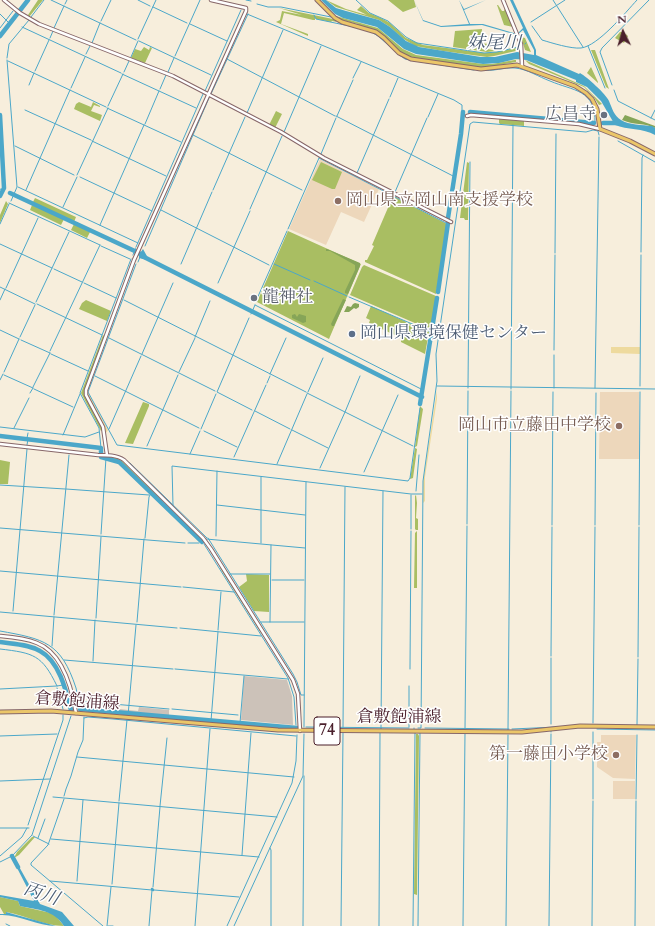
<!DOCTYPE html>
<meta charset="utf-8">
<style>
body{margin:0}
#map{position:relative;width:655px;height:926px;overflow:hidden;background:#f7eedc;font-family:Cardo,serif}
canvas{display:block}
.north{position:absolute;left:603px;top:12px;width:40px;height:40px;-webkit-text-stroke:3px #fff;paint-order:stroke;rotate:355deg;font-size:11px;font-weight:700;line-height:16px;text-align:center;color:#4a1f2b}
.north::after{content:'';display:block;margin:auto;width:14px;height:18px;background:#4a1f2b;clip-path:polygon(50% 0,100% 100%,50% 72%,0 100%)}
</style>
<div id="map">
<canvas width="655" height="926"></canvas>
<div class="north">N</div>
</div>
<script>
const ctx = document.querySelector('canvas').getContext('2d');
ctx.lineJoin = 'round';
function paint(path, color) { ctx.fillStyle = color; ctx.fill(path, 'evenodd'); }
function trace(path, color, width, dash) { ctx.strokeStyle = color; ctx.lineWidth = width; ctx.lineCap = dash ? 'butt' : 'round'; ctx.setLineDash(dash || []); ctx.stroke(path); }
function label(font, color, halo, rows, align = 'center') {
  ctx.font = font + ' Cardo,"Noto Serif JP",serif'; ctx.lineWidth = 3; ctx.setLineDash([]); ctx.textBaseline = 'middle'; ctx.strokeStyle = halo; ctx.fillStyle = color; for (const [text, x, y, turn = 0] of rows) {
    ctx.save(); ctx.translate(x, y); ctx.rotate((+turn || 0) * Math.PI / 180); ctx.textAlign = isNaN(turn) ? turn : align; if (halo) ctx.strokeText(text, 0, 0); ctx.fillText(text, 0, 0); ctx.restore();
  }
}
const built = new Path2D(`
 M320,159L379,189L364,222L341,212L326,245L289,229Z
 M600,392H639V459H599Z
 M601,735H636L635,779L613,778L597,767V742H601Z
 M613,781H635V799H613Z`);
const industrial = new Path2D(`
 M244,676L287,680L292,696L293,725L241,720Z
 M82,702L120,705V709L128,710V712L81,708Z
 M139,707L169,710V716L129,712V710L138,711Z`);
const green = new Path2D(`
 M38,0H43L29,17L28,15Z
 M326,0L346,9L367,15L357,10L361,6L369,13L381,18L390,23L406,38L423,45L485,53L496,52L520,47V50L494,56L487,57L443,51L415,46L402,38L390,27L379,20L336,7Z
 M388,0H414L416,7L403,12Z
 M497,5H498L502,11H504L505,8L513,27L504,25Z
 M279,8L333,19L337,22L332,21L331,22L316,19L315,17V20H313L284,13L281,24L308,34V36L276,22L280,20L282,11L302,15Z
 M336,16L378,28L403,49L416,55L483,64H492L520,59L516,60V62L482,68L413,58L402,53L383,35L359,26L358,24L342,20Z
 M482,29L481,43L488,44V49L496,51L487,52L453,47L455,31Z
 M620,32H623L628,36L624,43L615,38Z
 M521,37L525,38L531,52L525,50Z
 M144,47L149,50L150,47L152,48L145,63L131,58L135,49L141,51Z
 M591,50H595L609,89L606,87Z
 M525,60L584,86L602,104L599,105L593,96L584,87L529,64Z
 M591,67L598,82V83L587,73Z
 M79,102L91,107L93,102L100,106V107L94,105L91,111L102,115L100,121L74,109L76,104Z
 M276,111L282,114L275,128L269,125Z
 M499,119L524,121V126L500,124L499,123Z
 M321,162L342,172L335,189H332L312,180Z
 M467,162L469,163L468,220H465L464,218H460Z
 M393,196L447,224L436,294L365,262V260H367L374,246L372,245Z
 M35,198L76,217L74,222L33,202Z
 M6,201L8,204L0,223V215Z
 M32,205L64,219L61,225L30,210Z
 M74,224L90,232L87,238L71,230Z
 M288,231L361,264L329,339L257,302Z
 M364,265L436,296L431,330L350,295L362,267Z
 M86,300L111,311L107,321L79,309L82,303Z
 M371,306L429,332L425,354L401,342V338L369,323L370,320L366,318Z
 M103,335L105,337L84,393L102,426L103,429L101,431L81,393Z
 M143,402L149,404V406L133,444L125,443Z
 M420,406L423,409L417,446L415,447Z
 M415,448L417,449L413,478L410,479Z
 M109,457L116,458L122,461L162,500V503L121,463L108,458Z
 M0,460L10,462L8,484H0Z
 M416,495L417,503L416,518L418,519V530H416L415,529V496Z
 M417,531V588H414L415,533Z
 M222,567L261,630V633L220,568Z
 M246,574L269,575V612L254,611L239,587L247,581Z
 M416,734H418L419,736L417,895L414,894Z
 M32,837H35L19,855L14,858L17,852Z
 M0,897L18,901L20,906L51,913L56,916L64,926C44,926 25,915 6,912V914H4L0,907Z`);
const forest = new Path2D(`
 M625,115L655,126V128C645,123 633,125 622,120Z
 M326,249H327L360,263V266L348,294L345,293V291L355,270V265L330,251H326Z
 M343,299L346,300L334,326H332L331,324Z
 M355,303L359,304V307L356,309L354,308L349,312H344L347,306L351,307L353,304Z
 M295,314L297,317L299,314L306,316V322L303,323L292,318V315Z`);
const sand = new Path2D(`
 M611,347H640V354L611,353Z
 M92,376L93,377L88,392L108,430L106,433L104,425L87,394Z
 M437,390V399L425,477V501L423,503V481Z`);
const water = new Path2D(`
 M321,0H326L336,8L346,11L379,20L390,27L406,41L419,47L481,57H495L517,52L534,55V50L523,30L517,35L482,25L441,27L423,21L414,0L423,20L441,26L469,24L459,0L464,9L486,0L464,10L470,24H483L517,34L523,28L510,0H513L532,41L536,50V55L579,74L580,73C587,77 606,94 609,101C612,108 614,116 621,120C629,125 642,125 652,126L655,128V135C643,128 627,130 615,125L601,101L587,87L576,82V80L526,60L516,59L499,63L483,64L416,54L404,49L377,27L343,18L335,14Z
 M136,247V251L140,253L143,249L148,258L147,260L139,258V255L135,253L132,256Z
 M14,862H16L17,863L40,904L62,912L74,926H64C54,910 38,910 20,906L18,901L0,897V895L34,901Z
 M6,912L56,926C37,926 18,914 0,915V914H6Z`);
const stream = new Path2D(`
 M51,0L136,40
 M138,0L150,6
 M246,0L251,1
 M356,0L370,13L388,21L406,37L417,43L484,53L497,52L518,47
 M553,0L583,47
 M65,4L67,0
 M257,4L268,7H281L331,17
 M153,7L187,23
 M0,14L10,24
 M247,14L454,100L462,105V111
 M314,15L316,19L359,28
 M31,17L44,0
 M101,21L111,0
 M531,22L565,0
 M190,24L227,41
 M532,26L542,40C552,43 571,49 581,48C598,46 625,13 637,0
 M22,27L121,73
 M0,28L13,11
 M54,28L64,6
 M373,33L378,36L394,50
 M50,38L53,31
 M138,39L156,0
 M139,41L211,75
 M92,43L100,23
 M525,44L526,43
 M588,46L605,88
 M86,54L90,46
 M398,54L405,59L415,61L474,70
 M175,56L200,0
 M131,57L138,41
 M7,58L9,44L29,20
 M227,59L335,116
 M7,60L17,187L11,201
 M8,61L106,107
 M481,70C493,72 504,67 515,68C527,69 539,77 550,81C573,91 596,89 595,123
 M35,71L49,40
 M124,72L129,61
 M168,72L174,58
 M122,74L196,108
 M353,78L361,62
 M29,85L34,73
 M612,85L600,52L602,48L649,0
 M71,88L85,57
 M160,89L166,75
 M614,90L618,101L655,120
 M205,91L241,10
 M211,94L248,14
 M390,97L398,78
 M108,106L123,74
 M107,108L181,142
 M25,110L91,140
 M247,113L283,30
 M336,116L455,177
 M337,116L353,80
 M428,117L438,94
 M651,118L655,110
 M145,124L159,91
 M0,131H2
 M284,132L321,46
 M193,135L302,190
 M92,141L166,176
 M618,141L655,162
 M15,146L74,175
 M321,154L336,118
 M319,158L448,224
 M357,173L389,99
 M77,175L108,108
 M80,177L152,211
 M18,187L138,243
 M0,189L3,190
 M26,190L70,90
 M213,190L245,117
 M395,192L427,118
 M9,203L100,245
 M63,207L77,177
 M250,209L282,136
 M161,210L269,265
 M0,224L9,204
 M100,225L144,125
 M288,229L319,158
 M0,244L52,268
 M101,246L130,259
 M145,246L209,98
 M136,247L203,94
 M641,252L642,158L643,155
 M555,253L556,134
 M138,262L140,257
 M136,264L88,392L117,445L408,481L410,478L420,408
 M181,264L212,192
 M274,264L310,280
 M54,269L82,282
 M314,281L347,296
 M84,283L116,298
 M218,283L250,211
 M0,287L35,304
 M6,288L38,218
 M349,297L431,332
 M0,300L5,289
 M124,300L306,392
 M256,301L287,231
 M36,302L69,232
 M37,304L102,335
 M255,305L423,390
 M251,314L255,305
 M249,318L217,392L252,410
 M0,330L19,339
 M20,337L35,305
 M195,337L210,301
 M109,338L215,391
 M21,340L50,353
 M554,350L555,255
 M50,351L100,245
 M51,354L88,371
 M142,354L173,283
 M4,372L19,339
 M179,372L195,338
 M270,374L286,338
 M4,375L33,388
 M95,376L199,428
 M360,376L345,412L413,446
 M0,380L3,374
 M267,383L270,376
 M437,386L655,389
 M640,386L641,255
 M33,387L50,353
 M468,388L470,162
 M554,388V355
 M595,388L599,137
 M34,389L73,407
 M511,389L513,125
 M308,392L323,358
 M30,393L33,388
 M307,393L345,412L320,468
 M255,411L290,429
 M0,427L85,437L99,432
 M14,428L29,398
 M109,429L141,356
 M201,429L216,394
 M292,430L328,448
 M204,431L237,447
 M63,435L80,394
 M27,438L28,433
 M27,445L28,439
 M147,446L178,375
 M101,448L99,428L80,393L131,259
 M190,454L200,431
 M234,457L266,385
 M130,463L207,538
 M277,464L307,394
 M364,472L398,395
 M0,485L65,489
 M66,489L149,495
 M416,491L419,455
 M173,505L172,466L411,494H422
 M217,505L305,515
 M467,524L468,391
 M552,525L553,392
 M595,525L596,393
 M639,525L640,392
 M0,528L185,543
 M411,529V495
 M101,534L106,458
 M216,536L217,471
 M145,538L149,497L151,493
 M208,538L293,674L297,682L301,695H304
 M206,539L305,548
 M188,543H199
 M261,543V477
 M204,544L288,678L294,697L296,725
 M0,571L181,587
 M230,574H270
 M272,580H304
 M183,587L234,592
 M13,611L27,449
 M0,612L177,628
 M54,615L69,455
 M96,618L101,537
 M137,622L144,539
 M261,622H304
 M270,622L271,545
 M180,628L261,636
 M218,630L221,592
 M0,631C44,639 61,642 76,688C78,695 78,703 80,709
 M52,646L54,617
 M0,649C34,653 42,655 57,686L63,685
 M551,656L552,527
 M638,657L639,527
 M64,660L173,669
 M93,661L95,620
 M175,669L288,679
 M410,669L411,531
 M57,688L63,709
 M0,689L57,686
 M79,701L169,709
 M71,709H74
 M172,709L238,715
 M128,716L136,625
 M84,718L88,717L113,719L296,736
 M211,721L218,632
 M240,723L244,676
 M593,723L595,527
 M551,724V658
 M637,725L638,659
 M304,727L306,482
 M306,727L409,728
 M409,727V686
 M343,728L345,487
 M414,728V729
 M418,728H421L423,481L437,381L436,354L470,124L473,122L586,132L593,130L598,131L599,135
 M425,728L509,729
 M381,729L383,491
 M512,729L557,727
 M597,729L655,730
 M465,730L467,526
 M508,730L511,391
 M551,731V732
 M0,736L57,734
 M77,757L294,777
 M0,781L50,779
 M64,796L66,789L71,776L78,752L83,740L84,717
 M53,797L277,817
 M64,799L48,845L31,863V865L103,926
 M593,799V732
 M636,799L637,735
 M119,801L127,720
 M160,806L167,738
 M28,825L63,720V715
 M0,828H29
 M33,836L49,844
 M38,838L45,819
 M51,839L259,857
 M270,848L271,850V926
 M242,855L251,733
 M0,856L22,837L27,828
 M0,862L12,856L32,835L71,716
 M50,881L152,890L149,926
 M77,881L83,800
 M112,884L119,803
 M153,887L160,807
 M154,890L239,897
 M6,924L10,926
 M107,926L111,887
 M108,926H113
 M195,926L210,729
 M227,926L292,783L296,761L297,735
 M234,926L303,776L304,734
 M303,926L304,776
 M341,926L343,733
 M379,926L380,733
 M413,926L415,733
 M418,926L420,733
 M463,926L465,733
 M506,926L508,735
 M549,926L551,734
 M592,926L593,801
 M635,926L636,801`);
const canal = new Path2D(`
 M152,889L153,890`);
const river = new Path2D(`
 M0,36L28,0
 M470,112L594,123
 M0,115L4,188L0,196
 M603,123H619
 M10,193L139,253L142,256L422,397
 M448,218L461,134L463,112
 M438,292L448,223
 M420,404L437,298
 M0,436L101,448V457L119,462L202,542
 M0,642C13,644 28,644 40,651C59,661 66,690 71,710
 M80,709L297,728
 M12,856L18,867`);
const minor = new Path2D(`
 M4,0L20,13L39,24L173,76L281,132L324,158L451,222
 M503,0L521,44L522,66
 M467,116L471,115L579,124L600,129
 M0,444L98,455C107,455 117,455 124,460L203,538L211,549L293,680L298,694L300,731
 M107,455L103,427L86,395V390L134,260L246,11V8L211,0
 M0,636C12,637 25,638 37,643C63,653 72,689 76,713`);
const major = new Path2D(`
 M317,0L335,18L342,22L376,32L384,38L399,53L411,59L481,69L517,65L575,86L586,93L592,99L597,109L600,129L630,141L655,154
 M0,712L51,711L278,730L522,732L580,726L655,727`);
const markers = [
 [604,115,4,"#6b7280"],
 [338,201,4,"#8d6e63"],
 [254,298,4,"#6b7280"],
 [352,334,4,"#5c6f8a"],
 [619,426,4,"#8d6e63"],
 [616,755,4,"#8d6e63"]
];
const shields = [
 [327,731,26]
];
const shieldNames = [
 ["74",327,731]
];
const worshipNames = [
 ["広昌寺",596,115],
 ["龍神社",262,298,"left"]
];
const educationNames = [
 ["岡山県立岡山南支援学校",346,201,"left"],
 ["岡山市立藤田中学校",611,426],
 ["第一藤田小学校",608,755]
];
const serviceNames = [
 ["岡山県環境保健センター",360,334]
];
const streetNames = [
 ["倉敷飽浦線",77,702,4],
 ["倉敷飽浦線",399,718]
];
const waterNames = [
 ["妹尾川",494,44,1],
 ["丙川",41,895,19]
];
paint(built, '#edd7bb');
paint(industrial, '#ccc2b9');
paint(green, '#a9be62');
paint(forest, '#86a558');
paint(sand, '#eeda9e');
paint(water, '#4ba7c9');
trace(stream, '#4ba7c9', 1);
trace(canal, '#4ba7c9', 2.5);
trace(river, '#4ba7c9', 4.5);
trace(minor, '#876769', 4.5);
trace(major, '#876769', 5);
trace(minor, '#fff', 2.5);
trace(major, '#ebc669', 3);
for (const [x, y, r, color] of markers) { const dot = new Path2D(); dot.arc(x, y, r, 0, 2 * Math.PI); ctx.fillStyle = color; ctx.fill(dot); trace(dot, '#fff', 1.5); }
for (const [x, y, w] of shields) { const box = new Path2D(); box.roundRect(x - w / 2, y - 14, w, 28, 3); ctx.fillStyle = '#fff'; ctx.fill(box); trace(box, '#4a1f2b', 1); }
label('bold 16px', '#4a1f2b', null, shieldNames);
label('17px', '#5b616d', '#fff', worshipNames, 'right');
label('17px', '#785e54', '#fff', educationNames, 'right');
label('17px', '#4e5e75', '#fff', serviceNames, 'left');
label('17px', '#4a1f2b', '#fff', streetNames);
label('italic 18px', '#4a5c72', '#fff', waterNames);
</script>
